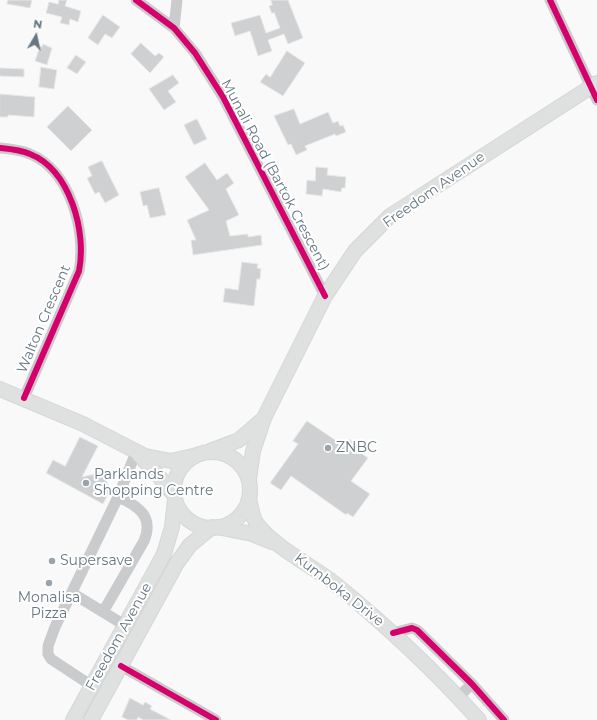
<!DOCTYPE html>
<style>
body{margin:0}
#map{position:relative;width:597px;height:720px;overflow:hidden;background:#f9f9f9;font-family:Montserrat,sans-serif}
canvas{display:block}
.north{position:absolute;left:16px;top:16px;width:40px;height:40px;-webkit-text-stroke:3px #fff;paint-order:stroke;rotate:9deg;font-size:11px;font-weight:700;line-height:16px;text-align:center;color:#667781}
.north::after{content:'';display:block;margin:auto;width:14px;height:18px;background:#667781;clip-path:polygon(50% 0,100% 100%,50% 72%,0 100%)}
</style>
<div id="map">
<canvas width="597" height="720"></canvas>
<div class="north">N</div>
</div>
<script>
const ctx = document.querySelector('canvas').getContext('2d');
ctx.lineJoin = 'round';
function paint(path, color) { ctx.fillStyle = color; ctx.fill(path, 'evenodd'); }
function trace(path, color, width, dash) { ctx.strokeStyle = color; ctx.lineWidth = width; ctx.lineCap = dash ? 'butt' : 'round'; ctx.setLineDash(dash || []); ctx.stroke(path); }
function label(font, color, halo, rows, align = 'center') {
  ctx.font = font + ' Montserrat,sans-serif'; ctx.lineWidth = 4; ctx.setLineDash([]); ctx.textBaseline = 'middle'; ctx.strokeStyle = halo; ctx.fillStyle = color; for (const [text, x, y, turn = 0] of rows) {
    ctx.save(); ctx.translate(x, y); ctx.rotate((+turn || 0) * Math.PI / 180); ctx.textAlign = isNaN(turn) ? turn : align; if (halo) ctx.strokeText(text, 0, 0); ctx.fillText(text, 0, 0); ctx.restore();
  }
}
const building = new Path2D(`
 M8,0H32L30,8L7,4Z
 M59,0H67L65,6L81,11L78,22L70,19L69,25L60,23L62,17L46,13L49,2L58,4Z
 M271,0H288L303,38L288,44L284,34L268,40L272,51L258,56L250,31L235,36L231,23L260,15L266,33L280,28L274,12L272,14L269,6L272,5Z
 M103,15L120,27L112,38L105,34L98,45L88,38Z
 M141,43L155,56L159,53L164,57L150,73L131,54Z
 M43,44L52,48L47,65L35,61L40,46L42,47Z
 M287,51L305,63L283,96L260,82L266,74L270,77Z
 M76,55L86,62L77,74L67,68Z
 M41,67L57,70L54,89L39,87Z
 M0,68L24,69V77L0,76Z
 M173,75L179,83L168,91L176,102L164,110L149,89Z
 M0,94L35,97L34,117L8,115V117H0Z
 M68,106L92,130L71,151L47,127Z
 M294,109L300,124L328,112L333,123L338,121L340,126L343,125L346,132L336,136L335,134L305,146L307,150L296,155L291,144L288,145L274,116Z
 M197,119L207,139L194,145L184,125Z
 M102,161L119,195L105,203L99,192L95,194L87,178L92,176L88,167Z
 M205,163L217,180L227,173L234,183L226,189L239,215L226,221L230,236L248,234V237L261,235L262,245L193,255L191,240H196L187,220L209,210L185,177Z
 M316,167L328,168L327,175L346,177L345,188H342L341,192L323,189L322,196L306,194L307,180L315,181Z
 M159,188L166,215L150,218L147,205L143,206L140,192Z
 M242,262L258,264L257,268L261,269L260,279H257L254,306L223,302L225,288L238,290Z
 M307,421L344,446L349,439L364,450L361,453L368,458L351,481L370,494L353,517L347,513L346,515L291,476L281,490L270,483L298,444L293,441Z
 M80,437L98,446L82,477L103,472L110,490L103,504L46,473L53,460L65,466Z
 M130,698L143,705L145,702L152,706L150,709L171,720H143L138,717L137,720H128L122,717Z`);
const minor = new Path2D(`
 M136,0L174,28L195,53L223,97L325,296
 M550,0L597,100
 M174,28L177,0
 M0,148C10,149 21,150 30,154C70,170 87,232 79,271L24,398
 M72,593L126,626
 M103,612L144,541C154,517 139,506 118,497
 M393,633L412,628L417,630L472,684L504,720
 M121,666L216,720
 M92,686L51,659L48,654V646L55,627L118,497L136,452
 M458,697L472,684`);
const major = new Path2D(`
 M0,389L83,424L145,456L171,461L193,456
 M210,451L239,440L262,420
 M174 490a38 38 0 1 1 76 0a38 38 0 1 1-76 0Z
 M139,455L157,474L174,495
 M249,479L253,451L264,418L325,296L355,251L390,216L597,83
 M249,498C251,507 252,517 257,524C273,546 312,566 334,583C386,625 434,670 479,720
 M217,527L252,534L272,542
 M73,720L164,554L172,527L175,500
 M91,720L177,563L190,545L212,527`);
const cycleway = new Path2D(`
 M136,0L174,28L195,53L223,97L325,296
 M550,0L597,100
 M0,148C10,149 21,150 30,154C70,170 87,232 79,271L24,398
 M393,633L412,628L417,630L472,684L504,720
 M121,666L216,720`);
const markers = [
 [328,448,4,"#99a4ab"],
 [86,483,4,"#99a4ab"],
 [52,561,4,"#99a4ab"],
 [49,583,4,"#99a4ab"]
];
const streetNames = [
 ["Munali Road (Bartok Crescent)",275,175,62],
 ["Freedom Avenue",434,190,-35],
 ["Walton Crescent",44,319,-67],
 ["Kumboka Drive",339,590,38],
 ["Freedom Avenue",119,637,-61]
];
const poiNames = [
 ["ZNBC",336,448],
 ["Parklands",94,475],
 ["Shopping Centre",94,491],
 ["Supersave",60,561],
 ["Monalisa",49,598,"center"],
 ["Pizza",49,614,"center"]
];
paint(building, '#ced0d1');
trace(building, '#e8e8e8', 1);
trace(major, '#d5d6d7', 16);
trace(minor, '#cacbcc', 11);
trace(major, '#dfe0e0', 14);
trace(cycleway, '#d6006c', 6);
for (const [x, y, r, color] of markers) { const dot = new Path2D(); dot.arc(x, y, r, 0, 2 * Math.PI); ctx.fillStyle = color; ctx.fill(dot); trace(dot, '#fff', 1.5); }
label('14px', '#667781', '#fff', streetNames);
label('14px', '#667781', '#fff', poiNames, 'left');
</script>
